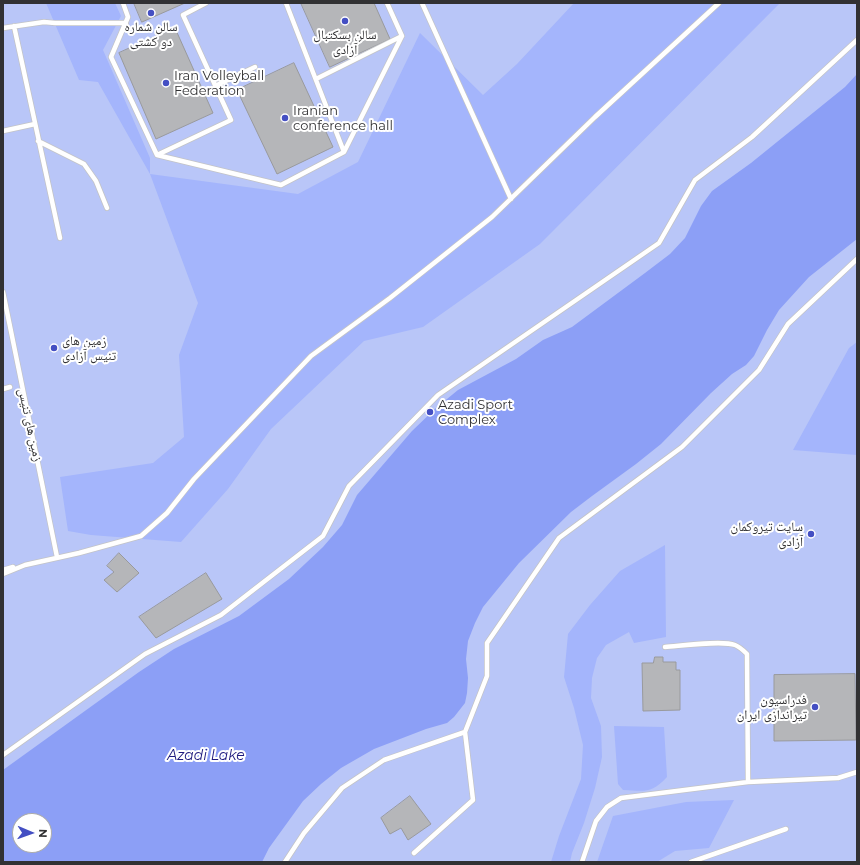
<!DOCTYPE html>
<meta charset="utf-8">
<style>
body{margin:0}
#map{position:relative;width:860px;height:865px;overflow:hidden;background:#eeeff3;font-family:Montserrat,sans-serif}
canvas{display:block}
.frame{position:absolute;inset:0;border:4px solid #313133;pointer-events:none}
.north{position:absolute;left:12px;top:813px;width:40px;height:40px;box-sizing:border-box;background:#fff;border:1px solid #adadad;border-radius:50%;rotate:92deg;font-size:11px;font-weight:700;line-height:16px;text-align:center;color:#313133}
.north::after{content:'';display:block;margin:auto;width:14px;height:18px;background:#444fc3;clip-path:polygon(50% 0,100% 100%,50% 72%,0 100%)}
</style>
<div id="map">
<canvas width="860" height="865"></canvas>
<div class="frame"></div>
<div class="north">N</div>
</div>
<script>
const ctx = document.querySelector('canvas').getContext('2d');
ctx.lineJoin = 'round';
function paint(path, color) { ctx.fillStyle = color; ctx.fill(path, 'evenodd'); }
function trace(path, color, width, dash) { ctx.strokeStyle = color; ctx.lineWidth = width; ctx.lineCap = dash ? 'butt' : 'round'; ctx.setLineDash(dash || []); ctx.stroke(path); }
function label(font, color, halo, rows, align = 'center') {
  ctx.font = font + ' Montserrat,"Noto Naskh Arabic",sans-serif'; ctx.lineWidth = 4; ctx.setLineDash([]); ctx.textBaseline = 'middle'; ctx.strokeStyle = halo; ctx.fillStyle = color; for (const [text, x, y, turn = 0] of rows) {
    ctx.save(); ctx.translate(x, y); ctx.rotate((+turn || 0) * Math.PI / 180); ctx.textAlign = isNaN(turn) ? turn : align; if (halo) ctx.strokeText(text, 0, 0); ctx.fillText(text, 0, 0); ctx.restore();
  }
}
const green = new Path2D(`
 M3,3H857V862H3ZM20,821H44V845H20Z`);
const forest = new Path2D(`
 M46,3H115L121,16L103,50L150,158V174L298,194L358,162L420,33L483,95L517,64L574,3H780L540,244L423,327L364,341L271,429L228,489L181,542L91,535L68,531L60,477L153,463L184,437L179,355L198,303L150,174L98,82L79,80Z
 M857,342V455L793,450L849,348Z
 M665,545L666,637L634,643L629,632L606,645L597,658L592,678L591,698L601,726L602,757L595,788L584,823L572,853L570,862H551L559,836L581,779L583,745L574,708L564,677L568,634L590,605L620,571Z
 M614,726L664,727L667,777C651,794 645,791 623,790L618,784Z
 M734,800L709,848L675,851L657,862H597L613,816L686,802Z`);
const water = new Path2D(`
 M857,74V239L809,277L779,310L767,330L754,356L746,365L732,374L711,393L661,444L636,464L592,496L571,512L519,563L483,607L475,623L468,641L466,659L468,678L467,693L465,703L454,717L447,723L426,729L374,749L341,768L321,784L303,801L269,848L262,862H3V770L139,672L174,649L239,616L289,579L323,547L342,525L357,495L412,431L436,408L458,390L516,359L543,340L572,327L645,273L670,254L685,238L701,206L712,191L751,163L845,87ZM20,821H44V845H20Z`);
const building = new Path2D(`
 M134,3H185L142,22Z
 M301,3H374L390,39L330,67Z
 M175,28L213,113L156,139L119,53Z
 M294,63L333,147L277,174L237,90Z
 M119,553L139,573L117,592L104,580L114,572L107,566Z
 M206,573L222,599L156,638L139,617Z
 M655,657H663V662H676V670H680V710L643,711L642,663H653Z
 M855,674L856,740L774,741V675Z
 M410,796L431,824L408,840L401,828L390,834L381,818Z`);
const service = new Path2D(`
 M123,3L128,17L111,57L157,155L281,185L344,152L402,36L387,3
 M286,3L344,152
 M422,3L511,199
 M14,26L60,238
 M3,28L44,22L55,23H126
 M316,79L402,36
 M215,86L255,67
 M3,131L35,124
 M38,141L84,164L96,181L107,208
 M157,155L231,120L183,15L206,3
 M3,292L57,557
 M3,389L10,387
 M3,570L13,567
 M3,574L25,565L79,553L141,536L167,513L194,479L311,356L390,298L492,217L595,117L719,3
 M665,647C680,646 722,640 735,645C740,647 743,650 747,654L748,782
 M3,755L145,654L221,615L323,536L349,486L438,395L659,243L695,180L752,137L857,40
 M414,853L473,800L465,732L487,676V643L559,538L682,447L759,370L788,324L857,259
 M285,862L304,833L342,788L384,760L465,732
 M582,862L596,821L607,807L621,798L748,782L838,778L857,772
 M691,862L786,829`);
const markers = [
 [151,13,4,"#444fc3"],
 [345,21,4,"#444fc3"],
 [166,83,4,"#444fc3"],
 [285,118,4,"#444fc3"],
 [54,348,4,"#444fc3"],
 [430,412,4,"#444fc3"],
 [811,534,4,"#444fc3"],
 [815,707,4,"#444fc3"]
];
const poiNames = [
 ["سالن شماره",151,27,"center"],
 ["دو کشتی",151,42,"center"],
 ["سالن بسکتبال",345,35,"center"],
 ["آزادی",345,50,"center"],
 ["Iran Volleyball",174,76],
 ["Federation",174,91],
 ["Iranian",293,111],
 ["conference hall",293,126],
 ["زمین های",62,341],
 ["تنیس آزادی",62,356],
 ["Azadi Sport",438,405],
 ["Complex",438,420],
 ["سایت تیروکمان",803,527,"right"],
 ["آزادی",803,542,"right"],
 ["فدراسیون",807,700,"right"],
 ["تیراندازی ایران",807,715,"right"]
];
const streetNames = [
 ["زمین های تنیس",30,425,78]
];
const waterNames = [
 ["Azadi Lake",206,756]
];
paint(green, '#b9c6f8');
paint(forest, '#a4b5fc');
paint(water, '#8c9ff6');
paint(building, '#b5b6b9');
trace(building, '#999a9d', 1);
trace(service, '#c3c4c7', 6);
trace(service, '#fff', 4.5);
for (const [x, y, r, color] of markers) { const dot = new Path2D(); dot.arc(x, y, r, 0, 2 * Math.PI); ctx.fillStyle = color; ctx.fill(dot); trace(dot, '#fff', 1.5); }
label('13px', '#313133', '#fff', poiNames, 'left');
label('13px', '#313133', '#fff', streetNames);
label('italic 14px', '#1e1a7e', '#fff', waterNames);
</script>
